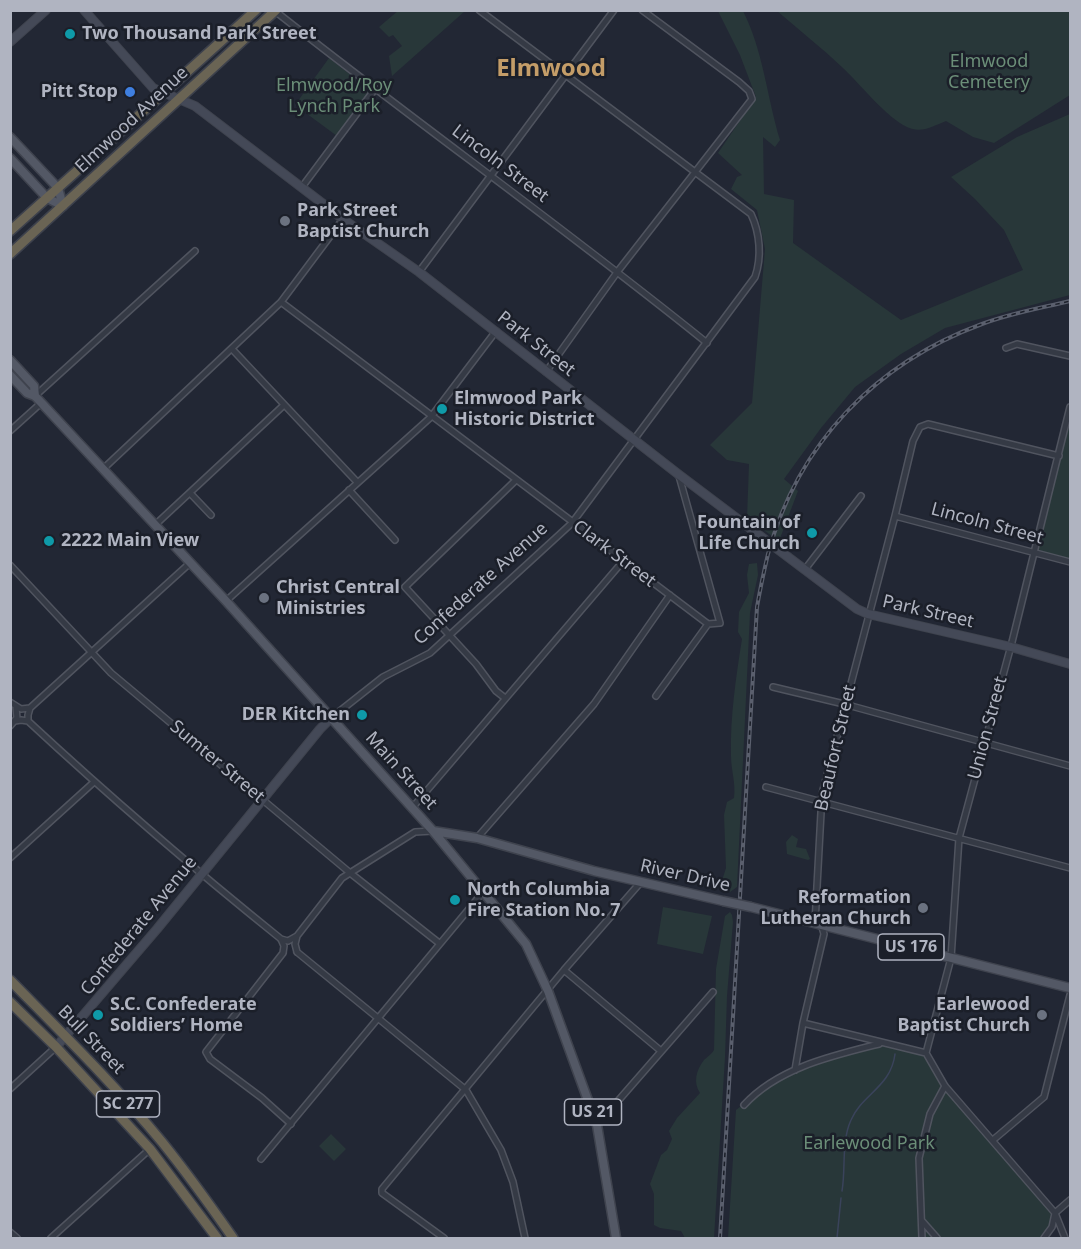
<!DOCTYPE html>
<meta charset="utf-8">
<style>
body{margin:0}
#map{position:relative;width:1081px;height:1249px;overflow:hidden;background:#222734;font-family:"Noto Sans",sans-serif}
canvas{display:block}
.frame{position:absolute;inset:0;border:12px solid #b0b4c1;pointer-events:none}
</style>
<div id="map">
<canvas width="1081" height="1249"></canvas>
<div class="frame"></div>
</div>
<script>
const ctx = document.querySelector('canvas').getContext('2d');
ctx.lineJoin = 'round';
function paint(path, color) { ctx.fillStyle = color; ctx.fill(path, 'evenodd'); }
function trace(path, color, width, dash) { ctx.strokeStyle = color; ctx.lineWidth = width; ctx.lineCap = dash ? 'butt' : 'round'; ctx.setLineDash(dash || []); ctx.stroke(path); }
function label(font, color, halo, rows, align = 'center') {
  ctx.font = font + ' "Noto Sans",sans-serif'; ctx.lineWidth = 5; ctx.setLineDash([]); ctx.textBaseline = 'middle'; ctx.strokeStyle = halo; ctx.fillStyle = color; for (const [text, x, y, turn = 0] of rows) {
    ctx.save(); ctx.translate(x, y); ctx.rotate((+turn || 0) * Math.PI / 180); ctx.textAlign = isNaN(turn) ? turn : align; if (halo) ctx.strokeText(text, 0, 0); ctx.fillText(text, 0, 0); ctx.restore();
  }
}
const green = new Path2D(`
 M399,10L465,11L392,76L389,56L402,46L393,35L389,37L379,27Z
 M718,11H743C763,50 767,97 780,140L775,147L763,137L764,194L794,200L793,243L901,320L1023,270L1004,230L975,199L951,177L1017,137L1070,114V295L945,328L901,354L855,387L821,428L784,479L798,491L779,541L747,518L749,464L727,460L710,445L752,403L765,249L757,210L731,189L737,177L742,175L718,153L756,97L740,55Z
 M777,11H1070V95L994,143L973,137L946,121C933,126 921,134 907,127C887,118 860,84 843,68C822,48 799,30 777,11Z
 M329,58L371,91L337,136L295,105Z
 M1070,407V562L1035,552Z
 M757,563L758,575L750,613L737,887L730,892L719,890L726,868L724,815L727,802L734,798C736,783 731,770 731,756C730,717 736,677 742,639L738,632L739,612L749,593L747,575L749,564Z
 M792,835L798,839L796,847L806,849L810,859L808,860L787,854L786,842Z
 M663,907L712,916L703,954L657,944Z
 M730,912L732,915L733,922L727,996L725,1057L714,1238H685L681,1231L660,1228L654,1225V1194L650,1184L661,1155L667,1150L672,1139L669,1131L677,1118L700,1093C693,1083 696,1070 704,1060C707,1057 711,1055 714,1050L716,969L725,916Z
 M881,1043L926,1053L945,1086L1055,1213L1045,1238H728L736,1110C745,1104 751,1095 760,1089C796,1065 840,1056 881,1043Z
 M331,1134L346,1149L334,1161L319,1146Z`);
const stream = new Path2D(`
 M842,1191C846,1168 841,1142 851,1120C862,1094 891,1087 895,1054
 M837,1238L841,1198`);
const street = new Path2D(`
 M275,11C418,124 566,229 707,343
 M302,187L375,89
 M419,272L614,10
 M281,302L708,624L720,623L679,476
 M1006,348L1017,344L1070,356
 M232,349L357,482
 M546,372L618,271L752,99L749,91L739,82L642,10
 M35,396L195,251
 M10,431L41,403
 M103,469L281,302L343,219
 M349,490L395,540
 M190,493L211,515
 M895,516L1070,562
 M155,525L284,405
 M10,565L111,673L349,872L439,943
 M806,568L861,496
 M226,601L431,417L496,331
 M773,687L844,704L1070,766
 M656,696L708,624
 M505,698L496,691L476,664L405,587L516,480
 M10,702L21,709L30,708
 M331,718L383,677L430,653L572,523L755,277C762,257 760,233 751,214L479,10
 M15,721L21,720L28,721C110,797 194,869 281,939L284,946L283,953
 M28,721V715L30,708L190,563
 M10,726L17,718L16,708
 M766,787L1070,868
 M412,808L624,560
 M477,838L594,704L670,595
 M10,858L94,782
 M281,939L288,941L297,936
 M297,952L466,1090L501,1150L513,1182L525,1238
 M297,952L295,944L297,936L342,878L415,832L433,831
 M283,953L206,1052L210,1059L262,1098L291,1124
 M564,970L661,1051
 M803,1023L926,1053L945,1086L1055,1213L1065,1238
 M926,1053L951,958L959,838L1012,642L1070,407
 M795,1070L803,1023L824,934L822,927L815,923L822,794L895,516L913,441L920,427L928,424L1059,456
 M10,1089L56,1047
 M744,1105C778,1068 831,1056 879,1044
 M597,1125L713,992
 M993,1140L1044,1097L1070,995
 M261,1159L483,892
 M922,1221L937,1238
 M10,1232L17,1238
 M51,1238L150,1149
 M444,1238L382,1193V1189L564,970L640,883
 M922,1238L919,1158L930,1114L945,1086
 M1044,1238L1052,1227L1055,1213L1070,1200`);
const secondary = new Path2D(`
 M84,10L153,88L195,106L343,219L419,272L678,474L857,609L868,614L1011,647L1070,664
 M10,42L46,10
 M56,1047L157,929L320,729L331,718`);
const primary = new Path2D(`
 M10,137L58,188L63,206
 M10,158L47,198L63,206
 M10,360L34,386L35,396
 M10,375L27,393L35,396L226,601L433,831L526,944L548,991L597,1125L616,1238
 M433,831L477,838L594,871L723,901
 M751,907L1070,988`);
const highway = new Path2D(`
 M10,231L256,10
 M10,254L276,10
 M10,980C62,1033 115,1085 162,1142C187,1173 210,1205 233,1238
 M10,1002L56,1047L150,1149L217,1238`);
const rail = new Path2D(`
 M720,1238L757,607C760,590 764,571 768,554C798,443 876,363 982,324C1011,313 1041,308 1070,301`);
const primaryBridge = new Path2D(`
 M723,901L751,907`);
const markers = [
 [70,34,6,"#0f9aa8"],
 [130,92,6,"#3f7fe0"],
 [285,221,6,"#6b7280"],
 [442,409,6,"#0f9aa8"],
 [812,533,6,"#0f9aa8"],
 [49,541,6,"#0f9aa8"],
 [264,598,6,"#6b7280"],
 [362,715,6,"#0f9aa8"],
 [455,900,6,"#0f9aa8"],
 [923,908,6,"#6b7280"],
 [98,1015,6,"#0f9aa8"],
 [1042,1015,6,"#6b7280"]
];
const shields = [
 [911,947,66],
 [128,1104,63],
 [593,1112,57]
];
const shieldNames = [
 ["US 176",911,947],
 ["SC 277",128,1104],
 ["US 21",593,1112]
];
const poiNames = [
 ["Two Thousand Park Street",82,34],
 ["Pitt Stop",118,92,"right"],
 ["Park Street",297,211],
 ["Baptist Church",297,232],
 ["Elmwood Park",454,399],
 ["Historic District",454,420],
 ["Fountain of",800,523,"right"],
 ["Life Church",800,544,"right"],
 ["2222 Main View",61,541],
 ["Christ Central",276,588],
 ["Ministries",276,609],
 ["DER Kitchen",350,715,"right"],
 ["North Columbia",467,890],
 ["Fire Station No. 7",467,911],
 ["Reformation",911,898,"right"],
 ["Lutheran Church",911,919,"right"],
 ["S.C. Confederate",110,1005],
 ["Soldiers’ Home",110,1026],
 ["Earlewood",1030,1005,"right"],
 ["Baptist Church",1030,1026,"right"]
];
const parkNames = [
 ["Elmwood",989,62],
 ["Cemetery",989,83],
 ["Elmwood/Roy",334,86],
 ["Lynch Park",334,107],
 ["Earlewood Park",869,1144]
];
const streetNames = [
 ["Elmwood Avenue",132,120,-43],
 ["Lincoln Street",500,164,37],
 ["Park Street",536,344,38],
 ["Lincoln Street",987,524,15],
 ["Clark Street",614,554,37],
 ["Confederate Avenue",481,584,-42],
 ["Park Street",928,612,13],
 ["Union Street",988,728,-75],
 ["Beaufort Street",836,748,-77],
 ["Sumter Street",217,762,40],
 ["Main Street",401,771,48],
 ["River Drive",685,876,13],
 ["Confederate Avenue",139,926,-51],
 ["Bull Street",91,1040,46]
];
const districtNames = [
 ["Elmwood",551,69]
];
paint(green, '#283739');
trace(stream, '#3a435b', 1.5);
trace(street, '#50545f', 8);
trace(secondary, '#3f434e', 10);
trace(primary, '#3f434e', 11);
trace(highway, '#3d414c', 12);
trace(street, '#353a45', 5);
trace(secondary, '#444957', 8);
trace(primary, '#535865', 8);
trace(highway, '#6a6454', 9);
trace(rail, '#5a5f6d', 4);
trace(rail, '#1b1f29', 1.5, [4.5]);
trace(primaryBridge, '#3f434e', 11, []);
trace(primaryBridge, '#535865', 8);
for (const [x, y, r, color] of markers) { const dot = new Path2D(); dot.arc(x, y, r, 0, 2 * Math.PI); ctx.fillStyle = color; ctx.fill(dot); trace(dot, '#1b1f29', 2); }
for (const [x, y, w] of shields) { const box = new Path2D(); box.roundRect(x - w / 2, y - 13, w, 26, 4.5); ctx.fillStyle = '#1b1f29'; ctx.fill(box); trace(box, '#b0b4c1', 1.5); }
label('bold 16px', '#b0b4c1', null, shieldNames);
label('bold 18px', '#b0b4c1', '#1b1f29', poiNames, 'left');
label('18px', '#6b8e78', '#1b1f29', parkNames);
label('18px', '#b0b4c1', '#1b1f29', streetNames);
label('bold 24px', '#c49d68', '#1b1f29', districtNames);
</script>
